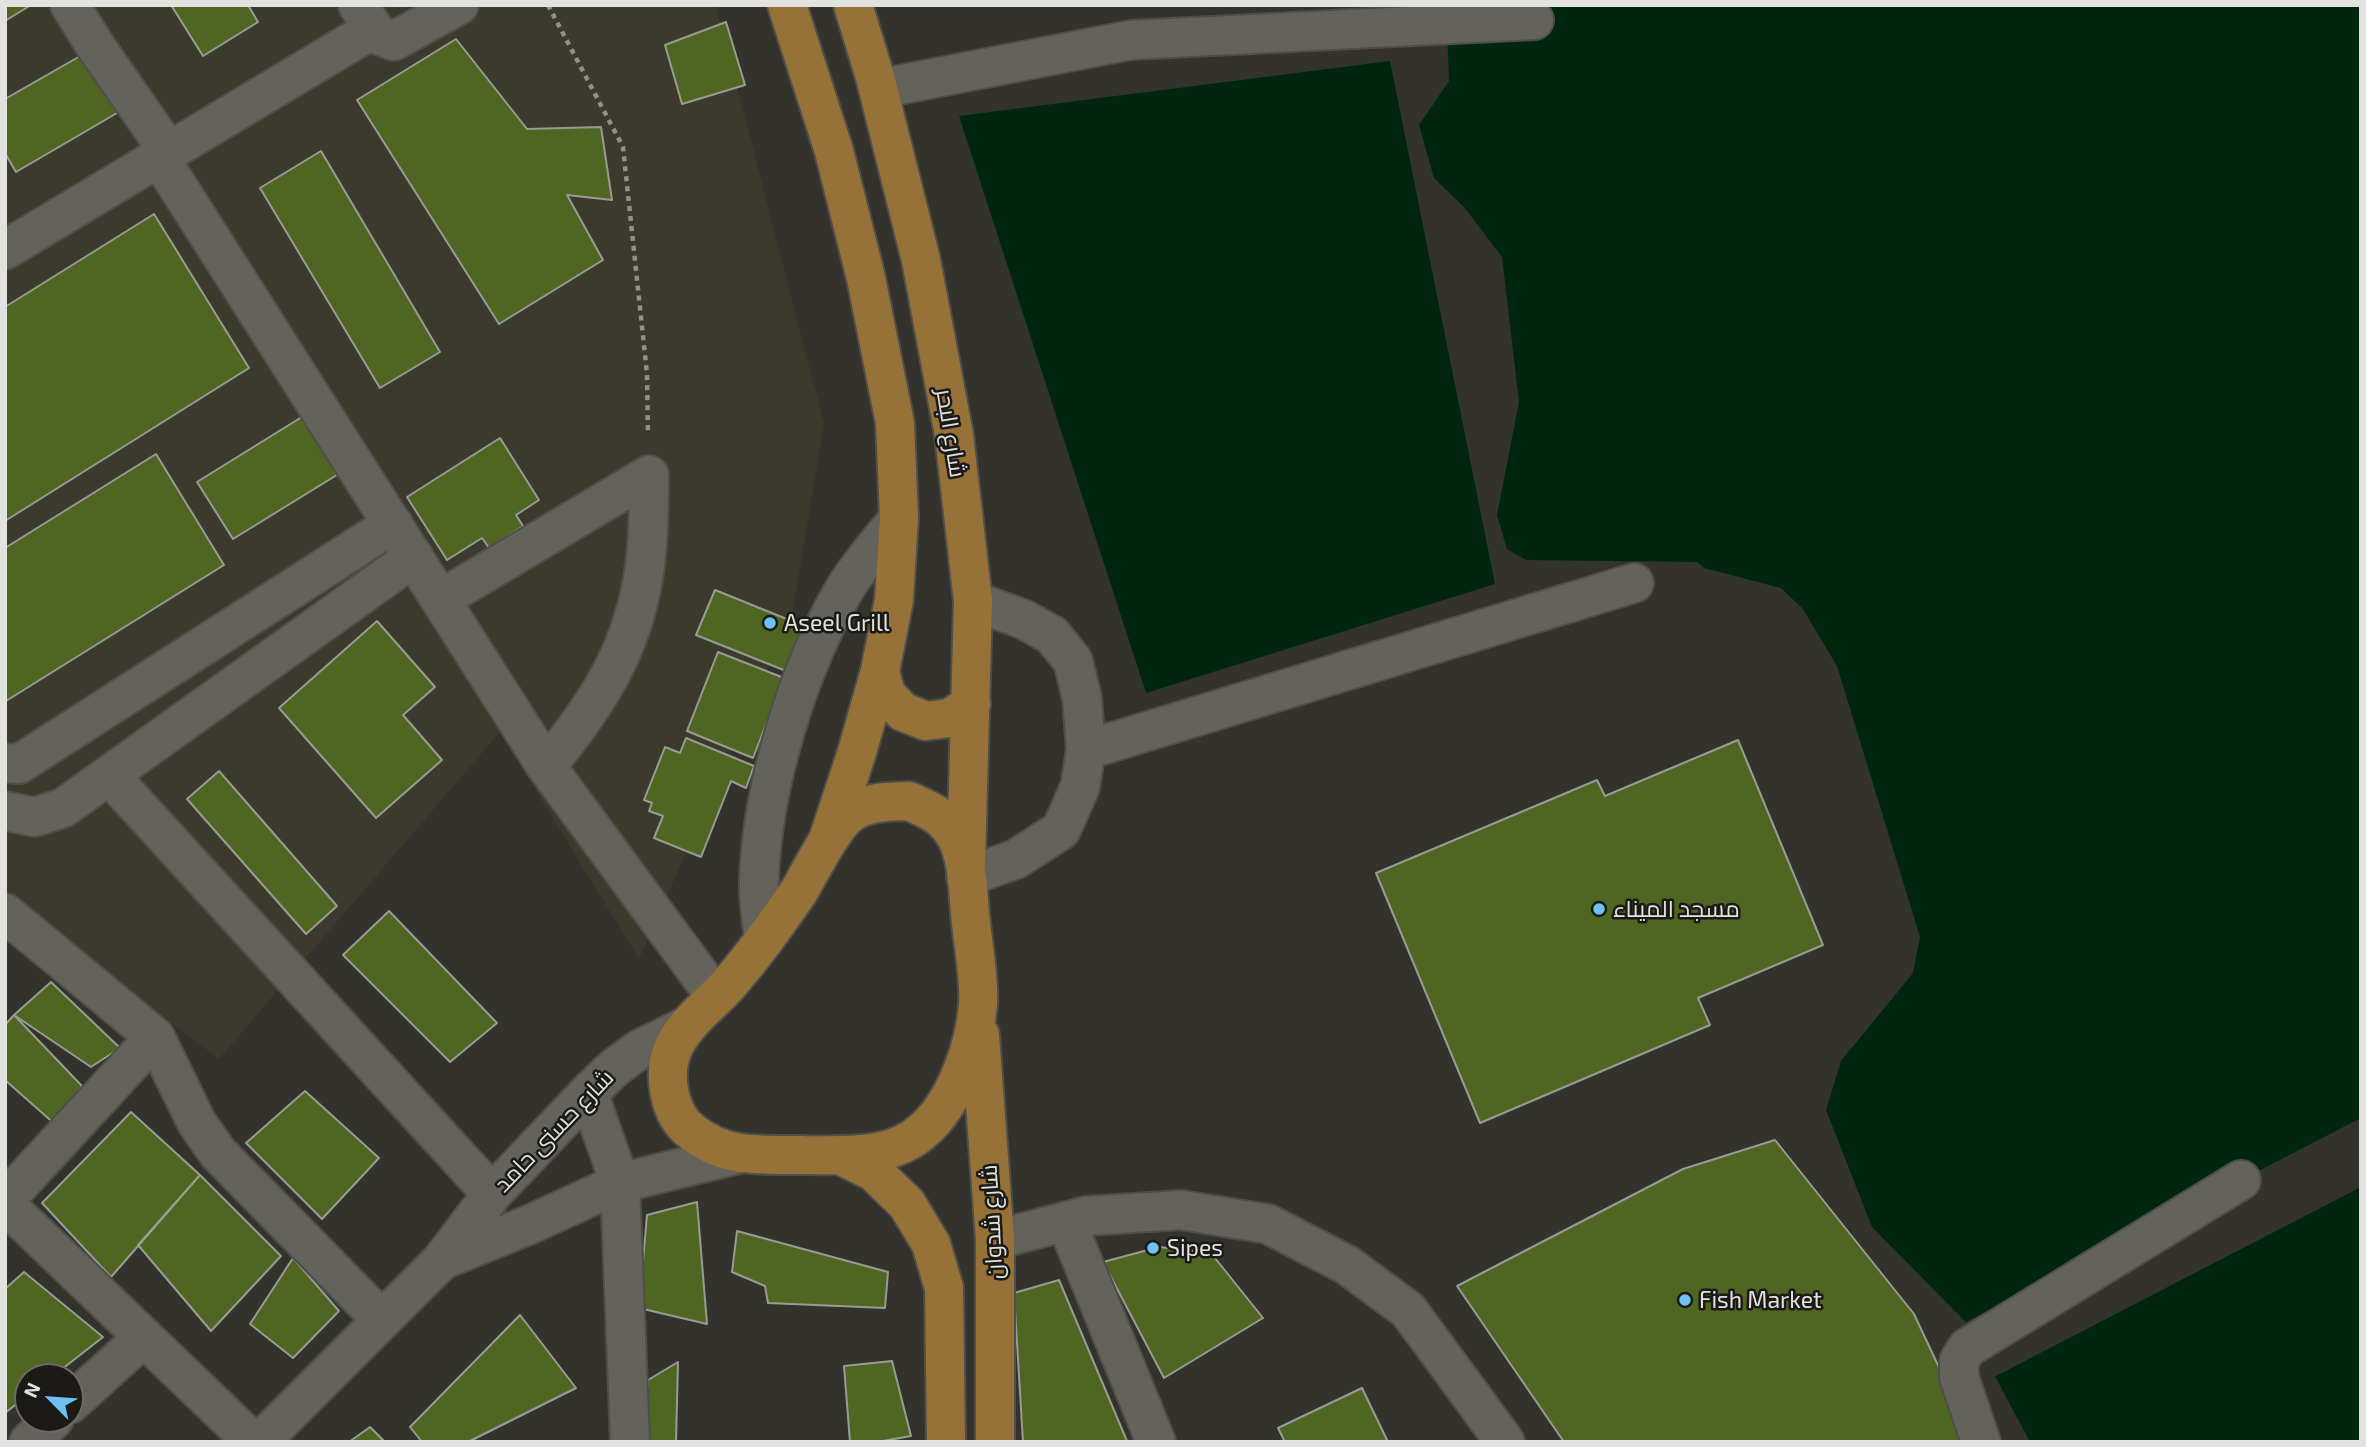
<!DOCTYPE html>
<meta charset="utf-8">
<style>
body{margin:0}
#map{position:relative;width:2366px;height:1447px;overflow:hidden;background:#33322c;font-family:"Exo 2",sans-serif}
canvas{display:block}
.frame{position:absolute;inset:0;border:7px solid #e2e2de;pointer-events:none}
.north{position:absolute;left:14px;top:1363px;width:70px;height:70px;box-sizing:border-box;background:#1b1a17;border:2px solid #6b6a67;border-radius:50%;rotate:295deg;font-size:19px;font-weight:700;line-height:28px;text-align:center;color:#e2e2de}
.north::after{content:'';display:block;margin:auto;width:24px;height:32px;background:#6dc2f3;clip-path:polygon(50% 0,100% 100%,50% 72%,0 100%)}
</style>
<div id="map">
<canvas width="2366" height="1447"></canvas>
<div class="frame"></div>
<div class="north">N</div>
</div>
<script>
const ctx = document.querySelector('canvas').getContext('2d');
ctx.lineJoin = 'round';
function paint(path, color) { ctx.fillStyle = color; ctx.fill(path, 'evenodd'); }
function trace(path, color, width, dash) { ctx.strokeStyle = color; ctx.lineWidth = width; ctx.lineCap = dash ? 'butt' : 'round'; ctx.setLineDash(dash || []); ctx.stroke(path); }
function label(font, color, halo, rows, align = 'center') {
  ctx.font = font + ' "Exo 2",Cairo,sans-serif'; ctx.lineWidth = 5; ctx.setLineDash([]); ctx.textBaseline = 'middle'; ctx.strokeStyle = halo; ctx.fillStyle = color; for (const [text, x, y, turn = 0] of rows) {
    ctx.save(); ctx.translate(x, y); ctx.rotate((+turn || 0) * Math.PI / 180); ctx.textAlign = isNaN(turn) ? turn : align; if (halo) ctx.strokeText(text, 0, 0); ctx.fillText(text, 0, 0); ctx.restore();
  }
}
const built = new Path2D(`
 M5,5H716L824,424L793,612L639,959L500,732L219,1059L5,897Z`);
const water = new Path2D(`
 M1446,5H2361V1442H2030L1966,1322L1872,1227L1826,1110L1841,1061L1913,973L1920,937L1837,666L1803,609L1781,588L1704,568L1697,562L1526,560L1507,549L1497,515L1519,402L1502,257L1464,207L1434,178L1419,125L1449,81Z
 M1390,61L1495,584L1146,693L959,116Z`);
const pier = new Path2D(`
 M2361,1118V1187L1994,1377L1966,1322Z`);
const building = new Path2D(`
 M5,5H31L5,21Z
 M171,5H248L258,22L203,56Z
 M726,22L745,85L682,104L665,45Z
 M456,39L527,129L601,127L612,200L567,195L603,260L499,324L357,100Z
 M96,47L129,106L16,172L5,153V99Z
 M321,151L440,352L380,388L260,188Z
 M154,214L249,368L5,521V307Z
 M305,415L340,473L233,539L197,482Z
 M500,438L539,500L516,515L523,526L489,548L482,538L447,560L407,497Z
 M156,454L224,565L6,701L5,548Z
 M715,590L804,626L786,671L696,635Z
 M377,621L435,687L403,715L442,760L376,818L279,708Z
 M718,652L784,678L753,758L687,731Z
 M686,738L754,766L746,788L731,781L701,857L654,838L663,816L649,811L652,803L644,800L665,747L680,753Z
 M1738,740L1823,945L1698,998L1710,1025L1480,1123L1376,873L1597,780L1605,796Z
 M219,771L337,906L306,934L187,799Z
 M389,911L497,1023L450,1062L343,955Z
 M51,982L120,1048L91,1067L14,1015Z
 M14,1015L82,1086L57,1126L5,1080V1025Z
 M305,1091L379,1158L322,1219L246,1143Z
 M131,1112L200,1175L111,1277L42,1203Z
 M1775,1140L1914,1314L1974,1442H1564L1457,1286L1683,1169Z
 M200,1175L281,1256L211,1331L138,1245Z
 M697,1202L707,1324L639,1308L647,1215Z
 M737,1231L888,1272L885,1308L768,1303L765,1286L732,1272Z
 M1159,1247L1211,1253L1263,1318L1164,1378L1103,1262Z
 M293,1258L339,1311L293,1358L250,1324Z
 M24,1272L103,1337L52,1377H28V1395L5,1413V1289Z
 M1059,1280L1127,1441L1023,1442L1014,1293Z
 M520,1315L576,1388L468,1442H422L410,1427Z
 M892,1361L911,1436L877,1442H850L844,1366Z
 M678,1362L676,1442H647L648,1380Z
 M1362,1388L1388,1442H1285L1278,1428Z
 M370,1427L385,1442H349Z`);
const path = new Path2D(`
 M548,5L623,147L647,374L648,435`);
const minor = new Path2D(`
 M70,5L96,47L169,152
 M358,5L378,35L394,41L459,5
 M878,89L1131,40L1534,20
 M159,157L546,766L716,997
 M5,250L373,29
 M441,599L649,475
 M1086,750L1634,583
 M5,763L19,764L393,524
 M546,766C603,699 641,635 647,545C649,521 649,498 649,475
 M109,775L492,1194
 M5,811L35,817L63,808L414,557
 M966,877L1016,859L1061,830L1080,787L1086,750L1082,698L1073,661L1052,635L1023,619L973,601
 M5,913L155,1037L197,1123L218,1153L381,1319
 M764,940C762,921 758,900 759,881C762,787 797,672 844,590C859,565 881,541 899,518
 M588,1093L620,1183L630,1442
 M5,1200L155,1037
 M5,1204L253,1442
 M1066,1221L1156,1442
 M995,1240L1086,1216L1181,1210L1268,1224L1347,1265L1408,1310L1505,1442
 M442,1260L531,1224L620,1183L738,1154
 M70,1404L144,1337
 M29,1442L54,1419
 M260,1442L442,1260L492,1194L588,1093L614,1068L640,1049L687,1026
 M1981,1442L1959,1377V1361L1967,1348L2241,1180`);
const major = new Path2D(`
 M787,5L834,151L866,278L895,423L899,518L894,600L880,671L857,752L829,837
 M853,5L875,77L921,260L954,435L973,601L966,862
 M880,671L886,694L903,712L926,721L950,718L971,704
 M909,801C931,811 941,814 955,835C967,855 968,890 970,913C972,939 980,979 978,1004C975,1045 956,1101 925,1129C892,1160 846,1155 804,1155C761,1154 728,1160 692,1132C669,1115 662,1075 673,1049C684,1023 710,1005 728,985C741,970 753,955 765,939C776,924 788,907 799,891C811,871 831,829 848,815C865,801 888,802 909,801Z
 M980,1035L995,1240V1442
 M840,1155L874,1172L907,1204L931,1244L944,1288L946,1442`);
const markers = [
 [770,623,7,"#6dc2f3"],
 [1599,909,7,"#6dc2f3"],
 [1153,1248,7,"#6dc2f3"],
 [1685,1300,7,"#6dc2f3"]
];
const streetNames = [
 ["شارع البحر",951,433,81],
 ["شارع حسنى حامد",554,1131,-46],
 ["شارع شدوان",992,1222,-93]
];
const poiNames = [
 ["Aseel Grill",784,623],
 ["مسجد الميناء",1613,909],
 ["Sipes",1167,1248],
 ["Fish Market",1699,1300]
];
paint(built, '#3c3a2d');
paint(water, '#002610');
paint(pier, '#33322c');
paint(building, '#4e6621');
trace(building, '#999c95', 2);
trace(minor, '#4f4e49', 42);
trace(major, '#4f4e49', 42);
trace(path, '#91918c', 4.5, [5, 5]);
trace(minor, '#63625b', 38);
trace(major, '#967238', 38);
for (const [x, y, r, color] of markers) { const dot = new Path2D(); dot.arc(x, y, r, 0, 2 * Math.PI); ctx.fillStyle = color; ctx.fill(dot); trace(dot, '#1b1a17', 2.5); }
label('23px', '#e2e2de', '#1b1a17', streetNames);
label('23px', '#e2e2de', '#1b1a17', poiNames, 'left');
</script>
